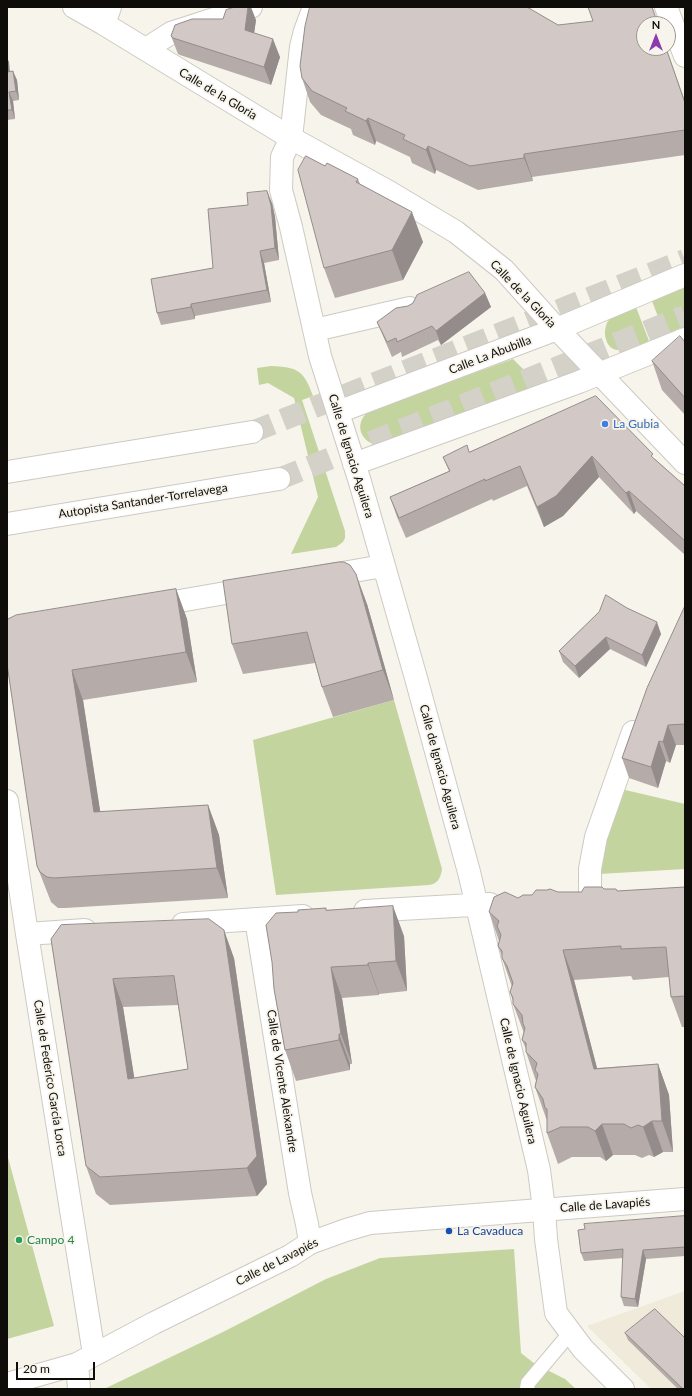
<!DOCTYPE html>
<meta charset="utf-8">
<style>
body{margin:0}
#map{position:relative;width:692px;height:1396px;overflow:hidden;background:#f7f4eb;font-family:Lato,sans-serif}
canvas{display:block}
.frame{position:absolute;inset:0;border:8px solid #0e0d0a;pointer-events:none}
.north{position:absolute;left:636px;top:16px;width:40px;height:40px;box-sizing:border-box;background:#f7f4eb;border:1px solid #9a9891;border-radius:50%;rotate:0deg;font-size:11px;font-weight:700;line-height:16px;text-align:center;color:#0e0d0a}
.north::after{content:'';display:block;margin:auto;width:14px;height:18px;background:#8c3dad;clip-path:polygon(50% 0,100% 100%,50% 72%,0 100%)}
.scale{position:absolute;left:16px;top:1362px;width:79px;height:18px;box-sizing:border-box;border:2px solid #0e0d0a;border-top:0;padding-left:5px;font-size:12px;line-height:14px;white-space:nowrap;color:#0e0d0a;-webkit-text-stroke:3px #f7f4eb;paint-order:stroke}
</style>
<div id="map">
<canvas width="692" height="1396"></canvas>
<div class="frame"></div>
<div class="north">N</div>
<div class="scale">20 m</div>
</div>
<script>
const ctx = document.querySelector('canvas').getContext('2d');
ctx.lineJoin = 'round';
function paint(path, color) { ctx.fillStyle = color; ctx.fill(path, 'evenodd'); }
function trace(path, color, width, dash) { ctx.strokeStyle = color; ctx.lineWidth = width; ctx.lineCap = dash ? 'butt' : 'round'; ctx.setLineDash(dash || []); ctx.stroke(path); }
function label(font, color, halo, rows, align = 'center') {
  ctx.font = font + ' Lato,sans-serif'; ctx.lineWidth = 3.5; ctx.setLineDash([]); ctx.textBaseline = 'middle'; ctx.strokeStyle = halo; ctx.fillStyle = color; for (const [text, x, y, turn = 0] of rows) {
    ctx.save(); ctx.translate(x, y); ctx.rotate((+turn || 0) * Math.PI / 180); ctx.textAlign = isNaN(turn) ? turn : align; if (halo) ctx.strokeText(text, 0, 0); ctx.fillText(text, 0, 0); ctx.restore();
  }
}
const built = new Path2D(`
 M685,1291V1389H651L587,1326Z`);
const green = new Path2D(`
 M685,286V326L665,335L652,301Z
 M636,307L649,341C638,346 611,360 606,339C604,334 605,326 608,321C614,314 628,311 636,307Z
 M513,359L541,387L377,445C358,441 354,420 371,410Z
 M271,366C297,367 304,370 313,396L302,400L345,531V538L343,542L336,547L291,554L318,497L294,398L268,383L259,385L257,368Z
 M394,700L442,869C441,877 438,884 429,885L276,895L253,740Z
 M621,789L685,804V869L599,874L608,834Z
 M7,1154L54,1326L7,1339Z
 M514,1249L521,1353L535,1364L565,1379L576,1389H104L223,1332L326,1279L380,1258Z`);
const highwayTunnel = new Path2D(`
 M252,432L685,260
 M279,479L685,316`);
const lane = new Path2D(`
 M527,1389L528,1383L571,1332`);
const street = new Path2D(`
 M74,7L104,24L291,138L389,192L456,232L504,270L557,329L685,463
 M314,7L305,31L301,47L291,138L282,157L281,190L291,227L320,356L360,482L416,678L469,872L539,1170L544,1209L546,1239L556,1313L583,1349L623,1389
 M666,7L685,56
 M104,24L110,7
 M146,49L171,33L251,7
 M315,330L410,308
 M338,412L557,329L685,275
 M354,464L579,382L685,339
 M325,576L383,566
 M151,606L254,588
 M7,801L27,934L94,1354
 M590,899V869L596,837L633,732
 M365,911L490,904
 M256,919L300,1193L307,1224L310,1243
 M183,924L303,916
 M27,934L85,930
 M77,1364L79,1389`);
const secondary = new Path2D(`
 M7,1384L77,1364L154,1323L290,1256L310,1243L346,1230L370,1223L685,1199`);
const highway = new Path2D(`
 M7,472L252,432
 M7,524L279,479`);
const wall = new Path2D(`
 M256,20L254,33L280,57L271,85L180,55L178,54L171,36Z
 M558,25L666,48L685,101V155L532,177L533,181L478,190L436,170L435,174L412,163L410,157L376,141L375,145L353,135L351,129L321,115L310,102L302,78Z
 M7,58L9,62L10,72L17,80L19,100L13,101L15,119L7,120Z
 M325,166L358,179L360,184L423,242L403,280L335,298L324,268Z
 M272,203L275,217L279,260L264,263L271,302L195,316V319L161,325L157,313L213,268Z
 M485,293L491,307L441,345L438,340L402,357L401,352L392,357L377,322Z
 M685,342V415L662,390L652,361Z
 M469,452L655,459L685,486V555L636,511L634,514L599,477L563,516L544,527L527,486L493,501L492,499L406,538L397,517L390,497L449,471L443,457Z
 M176,589L187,619L197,682L83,700L100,812L208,805L219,835L228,898L65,908H58L51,902L37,866L8,619Z
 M367,604L394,700L333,717L322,687L315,663L243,674L232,644Z
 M685,606V745H676L670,763L666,761L658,788L629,778L622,758Z
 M599,612L661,634L646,667L610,649L579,678L563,662L559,651Z
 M685,887V1027H682L671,997L669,977L633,980L631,976L574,980L597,1068L658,1064L669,1095L673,1152H663L654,1157L649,1155L642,1158L635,1155H613L606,1161L600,1157H572L558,1164L547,1133V1120L546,1118L535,1087L536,1081L526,1052V1049L522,1040L524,1033L513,1004V1001L510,992L512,987L502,958V956L498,946L499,941L489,912L518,898L532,895L558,892H581L604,889L617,891Z
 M326,908V910L404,936L407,991L379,994V995L342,998L352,1064H350V1070L296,1081L285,1050L272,962L298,912Z
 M51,939L234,958L267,1184L257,1196L110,1205L96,1194L86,1166ZM178,1005L188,1069L134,1078L123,1007Z
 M685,1216V1256L646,1259L638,1307L624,1306L621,1297L623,1258L584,1261L581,1253L585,1229Z
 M625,1333L685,1389H678L628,1340Z`);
const shadedWall = new Path2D(`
 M248,7H251L256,20L252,48L245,30Z
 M273,39L280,57L271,85L264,67Z
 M7,58L9,62L10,81L7,72Z
 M13,71L17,80L19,100L16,91Z
 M9,92L13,101L15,119L12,110Z
 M368,118L376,141L375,145L366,121Z
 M428,146L436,170L435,174L426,150Z
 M524,154L532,177L533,181L524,158Z
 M267,191L272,203L275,217L279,260L275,248Z
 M412,212L423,242L403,280L392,250Z
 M260,251L264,263L271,302L267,290Z
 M485,293L491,307L441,345L436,331Z
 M191,304L195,316V319L191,307Z
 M592,456L599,477L563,516L544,527L537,507Z
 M629,491L636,511L634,514L626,493Z
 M356,574L367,604L394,700L383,670Z
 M176,589L187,619L197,682L186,652Z
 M657,622L661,634L646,667L642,655Z
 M606,637L610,649L579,678L575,666Z
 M72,670L83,700L105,842L94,812Z
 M668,725L676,745L670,763L663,742Z
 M659,741L666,761L658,788L651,767Z
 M208,805L219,835L228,898L217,868Z
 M393,906L404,936L407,991L396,961Z
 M224,930L234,958L267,1184L257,1196L247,1168Z
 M563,950L574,980L605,1099L594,1069Z
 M368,963L379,994V995L368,965Z
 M331,967L342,998L352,1064L341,1034Z
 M113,979L123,1007L139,1107L128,1079Z
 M339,1034L350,1064V1070L339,1040Z
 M658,1064L669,1095L673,1152L662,1121Z
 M652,1121L663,1152L654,1157L643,1127Z
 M602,1124L613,1155L606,1161L595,1131Z
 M643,1250L646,1259L638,1307L635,1299Z`);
const building = new Path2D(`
 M235,7H248L245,30L273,39L264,67L173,38L171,36L175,25L192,19H223L226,10Z
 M310,7H527L558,25L593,21L588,7H652L658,24H644V48H666L685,103V130L524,154V158L470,166L428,146L426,150L403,139L405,135L368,118L366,121L345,111L347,108L312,91L302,78L300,66L305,26Z
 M7,69V72L13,71L16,91L9,92L12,110H7Z
 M306,156L325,166L327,163L358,179L356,182L412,212L392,250L324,268L298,170Z
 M267,191L271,205L275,248L260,251L267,290L191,304V307L157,313L151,279L213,268L208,209L248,205L247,193Z
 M469,272L485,293L436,331L432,326L397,342L396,338L387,342L377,322L396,308L408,306L413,303L417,295Z
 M680,336L685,342V398L652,361Z
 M596,396L653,454L651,456L685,486V541L629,491L626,493L592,456L556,496L537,507L520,466L485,481V479L399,518L390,497L450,471L443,457L467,445L469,452Z
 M339,562H344L350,565L356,574L383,670L322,687L307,632L232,644L223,581Z
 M176,589L186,652L72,670L94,812L208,805L217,868L54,878L47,877L40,872L37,866L7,664V620L8,619L16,615Z
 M606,595L627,608L657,622L642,655L606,637L575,666L559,651L599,612Z
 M685,606V724L668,725L663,742L659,741L651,767L622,758L647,688Z
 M585,887H602L604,889H616L617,891L685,887V996L671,997L666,947L621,949V946L563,950L594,1069L658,1064L662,1121H652L643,1127L638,1125L631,1128L624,1124H602L595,1131L588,1127H561L547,1133V1109L545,1108L543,1099L535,1087L538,1074L535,1070L537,1063L526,1052V1043L522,1040L525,1028L523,1024L522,1015L513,1004V998L510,992L513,983L507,966L502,958V951L498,946L501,935L497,926L499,921L489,912L494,897L505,892L518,898L523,895H532L536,890H547L550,889L558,892H581Z
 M393,906L396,961L368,963V965L331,967L341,1034H339V1040L285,1050L274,989L272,962L266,925L276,913L298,912V910L326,908V910Z
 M209,919L224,930L257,1156L247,1168L100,1177L86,1166L51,939L61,925ZM174,976L188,1069L128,1079L113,979Z
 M685,1216V1247L643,1250L635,1299L621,1297L623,1249L581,1253L578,1230L585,1229L584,1224Z
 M655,1309L685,1338V1389H683L625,1333Z`);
const markers = [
 [605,424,4,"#3f7fe0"],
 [449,1231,4,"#1a4fb4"],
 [19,1240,4,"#2e9e5b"]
];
const streetNames = [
 ["Calle de la Gloria",218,94,31],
 ["Calle de la Gloria",523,294,46],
 ["Calle La Abubilla",490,355,-21],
 ["Calle de Ignacio Aguilera",351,456,73],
 ["Autopista Santander-Torrelavega",143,501,-9],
 ["Calle de Ignacio Aguilera",440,767,75],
 ["Calle de Federico García Lorca",50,1078,81],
 ["Calle de Vicente Aleixandre",282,1081,81],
 ["Calle de Ignacio Aguilera",518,1081,77],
 ["Calle de Lavapiés",605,1205,-4],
 ["Calle de Lavapiés",277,1262,-27]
];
const shopNames = [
 ["La Gubia",613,424]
];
const transitNames = [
 ["La Cavaduca",457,1231]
];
const leisureNames = [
 ["Campo 4",27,1240]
];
paint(built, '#efeada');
paint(green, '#c3d49f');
trace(highwayTunnel, '#d4d1c9', 22, [22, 11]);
trace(lane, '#cdcac2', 16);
trace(street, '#cdcac2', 24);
trace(secondary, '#cdcac2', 24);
trace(highway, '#cdcac2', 24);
trace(lane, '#fff', 14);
trace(street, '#fff', 22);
trace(secondary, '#fff', 22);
trace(highway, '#fff', 22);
paint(wall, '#b5acaa');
paint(shadedWall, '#938c8b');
paint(building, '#d2c8c6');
trace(building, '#938c8b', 1);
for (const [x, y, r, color] of markers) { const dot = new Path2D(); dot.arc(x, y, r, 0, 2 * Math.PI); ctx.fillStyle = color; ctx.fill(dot); trace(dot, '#f7f4eb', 1.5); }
label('12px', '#0e0d0a', '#f7f4eb', streetNames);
label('12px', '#366cbe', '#f7f4eb', shopNames, 'left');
label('12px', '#164399', '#f7f4eb', transitNames, 'left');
label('12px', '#27864d', '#f7f4eb', leisureNames, 'left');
</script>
